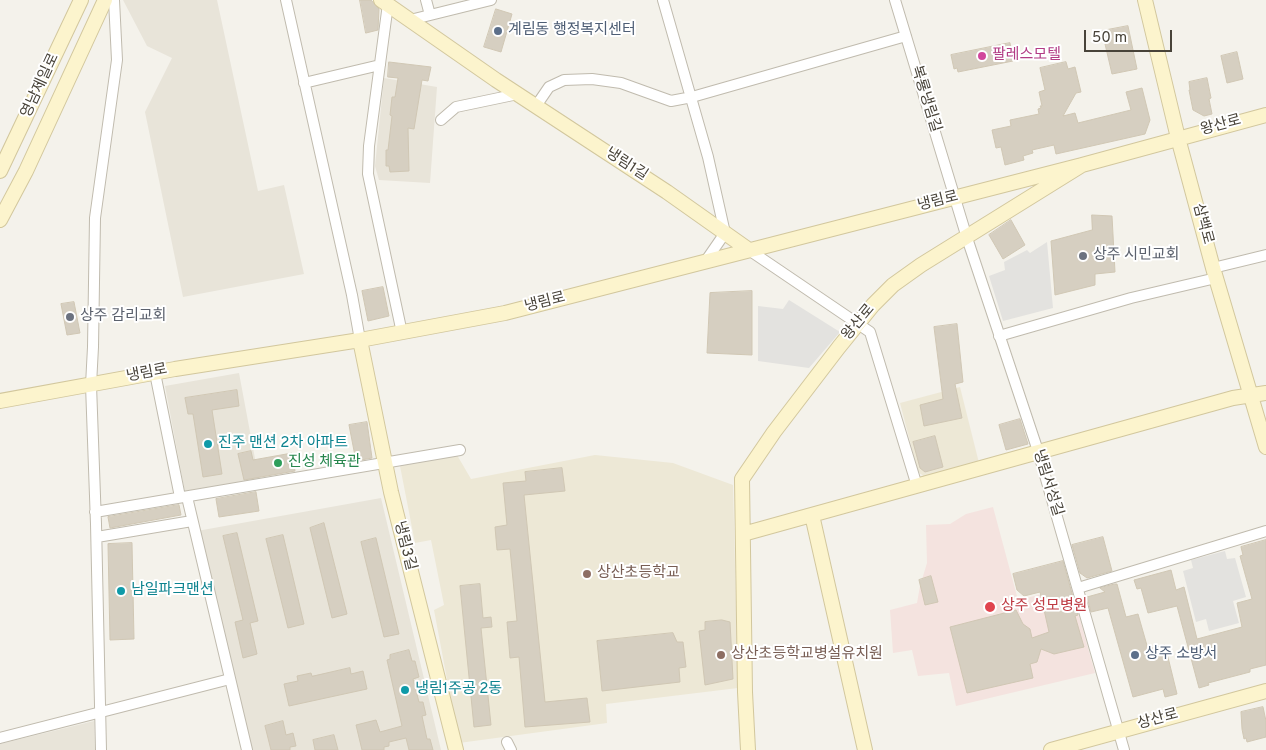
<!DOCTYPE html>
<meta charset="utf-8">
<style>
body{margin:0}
#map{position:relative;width:1266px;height:750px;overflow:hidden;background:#f4f2eb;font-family:Overpass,sans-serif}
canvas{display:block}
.scale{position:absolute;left:1084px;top:30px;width:88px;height:22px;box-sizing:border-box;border:2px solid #484339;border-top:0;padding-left:6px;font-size:15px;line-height:18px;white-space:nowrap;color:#484339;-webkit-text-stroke:4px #fff;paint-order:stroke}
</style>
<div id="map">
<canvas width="1266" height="750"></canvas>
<div class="scale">50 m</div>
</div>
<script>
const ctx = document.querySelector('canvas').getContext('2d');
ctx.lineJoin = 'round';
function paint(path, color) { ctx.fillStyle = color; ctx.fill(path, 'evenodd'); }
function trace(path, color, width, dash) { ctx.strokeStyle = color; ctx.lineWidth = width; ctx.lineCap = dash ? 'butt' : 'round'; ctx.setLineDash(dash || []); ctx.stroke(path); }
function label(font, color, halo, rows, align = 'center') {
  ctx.font = font + ' Overpass,"Noto Sans KR",sans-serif'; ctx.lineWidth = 4; ctx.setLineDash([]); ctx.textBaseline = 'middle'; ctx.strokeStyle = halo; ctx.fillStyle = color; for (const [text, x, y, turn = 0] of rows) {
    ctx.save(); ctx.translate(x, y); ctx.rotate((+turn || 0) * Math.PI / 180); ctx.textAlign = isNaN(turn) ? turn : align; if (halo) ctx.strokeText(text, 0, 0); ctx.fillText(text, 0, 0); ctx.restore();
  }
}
const residential = new Path2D(`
 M123,0H217L258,191L284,185L304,274L183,297L145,112L172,58L147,46Z
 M384,78L437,87L430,183L379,180L375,166Z
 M239,373L259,480L185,493L165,386Z
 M381,498L441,750H251L197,531Z
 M94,721L95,750H0V744Z`);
const education = new Path2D(`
 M960,387L979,463L925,477L918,472L900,403Z
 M457,455L471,479L595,455L673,463L733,485L738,688L606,704L607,723L459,743L434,610L444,605L431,540L415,543L400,466Z`);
const medical = new Path2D(`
 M993,507L1018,600L1071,587L1095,673L956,706L949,673L918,676L912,650L893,653L890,610L917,603L920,586L927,563L926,525L950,524L966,514Z`);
const parking = new Path2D(`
 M1047,242L1053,308L1003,321L989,276L1005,270L1004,262L1027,250L1030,253Z
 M789,300L840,332L809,368L758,361V306L783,309Z
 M1225,551L1227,559L1235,558L1246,597L1233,601L1239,623L1209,631L1206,619L1196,622L1183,571L1193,568L1191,560Z`);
const building = new Path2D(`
 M360,0H371L379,9L378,30L366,33Z
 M496,9L512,14L501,52L484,47Z
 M1128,26L1137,69L1112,74L1102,31Z
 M1010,43L1013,61L958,72L957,68L954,69L951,55Z
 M1237,52L1243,79L1227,83L1221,56Z
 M389,62L431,67L428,81L422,80L414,129L408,128L409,171L390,172L389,166H386V150H388L392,116L390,115L392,97H395L398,78L388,77Z
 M1066,62L1068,69L1075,67L1081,92L1076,93L1063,116L1075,113L1078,123L1131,110L1126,92L1142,88L1150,120L1145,134L1056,154L1054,145L1032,150L1033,153L1023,156L1024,160L1005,165L1001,147L996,148L992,130L1011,126L1010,120L1039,114L1038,109L1041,108L1040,106H1042L1039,92L1045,90L1040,68Z
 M1207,78L1211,98L1209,99L1212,114L1204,116L1193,110L1189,90H1190L1189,82Z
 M1092,215L1112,216L1115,272L1095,274V285L1055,295L1051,241L1092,230Z
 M1011,220L1025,245L1003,259L989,235Z
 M383,287L389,316L368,321L362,291Z
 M752,291V355L707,353L710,293Z
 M74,302L80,333L67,335L61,304Z
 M957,324L963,382L955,384L962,418L924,426L920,405L943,399L934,327Z
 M237,390L239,406L212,410L222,474L203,477L193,414H188L185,398Z
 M1020,419L1028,444L1006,450L999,425Z
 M367,422L372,458L356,461L349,425Z
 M935,436L943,467L925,472L920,468L913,442Z
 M251,451L253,460L292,453L295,471L244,480L238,454Z
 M562,468L565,491L524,495L545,702L587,698L590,722L525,727L519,657L510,658L507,622L517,621L510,549L497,550L495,527L507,525L503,483L526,481L525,472Z
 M256,492L259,511L219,517L216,499Z
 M179,505L181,515L110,528L108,517Z
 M324,523L347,614L332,618L310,528Z
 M237,533L258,621L250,623L257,654L243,658L235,622L243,620L223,536Z
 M283,535L304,624L288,628L266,539Z
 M1103,537L1112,571L1087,578L1080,573L1072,545Z
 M376,538L399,634L384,637L361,542Z
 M1266,540V665L1250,669V672L1208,683L1209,685L1199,688L1177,606L1148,613L1141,588L1137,589L1134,580L1171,570L1176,590L1184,587L1197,639L1242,627L1237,603L1252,599L1240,556L1243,555L1241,547Z
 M132,543L134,639L110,640L108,544Z
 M1063,561L1078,615L1075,616L1084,647L1054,654L1041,649L1037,662L1030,664L1033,678L967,693L950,627L1016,610L1023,624L1030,629L1032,638L1049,632L1040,592L1024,596L1017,590L1013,574Z
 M931,576L938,602L925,605L919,580Z
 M480,584L483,618L491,617L492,627L481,628L491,725L474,727L460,586Z
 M1115,584H1117L1126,617L1138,614L1148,649L1165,645L1177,694L1165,697L1163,689L1133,697L1108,608L1091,612L1087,597L1105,592L1100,588Z
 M722,620L730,622L733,679L705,685L699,631L705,630V622Z
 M673,633L677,642H683L686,667L679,668L680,682L602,691L597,641Z
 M409,650L412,661H415L419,677L413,679L419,702H423L426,715L422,716L427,739H430L433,750H409L406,738L389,742V746L384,747V750H362L356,725L376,720L380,732L402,726L387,660L390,659V655Z
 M350,668L351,674L363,671L367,689L289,706L284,684L298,681L297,676L311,673L312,676Z
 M1263,707L1266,721V737L1247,742L1246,738L1244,739L1242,729L1241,712Z
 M283,721L286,735L293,733L296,746L290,747V750H271L265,726Z
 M334,735L338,750H315L313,740Z`);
const street = new Path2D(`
 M286,0L352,295L360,340
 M426,0L430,15
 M663,0L708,157L725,233L705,262
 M895,0L967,238L1038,451L1124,750
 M388,4L369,146L368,174L402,333
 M410,20L491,0
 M304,83L380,65
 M536,106L549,87L564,80L592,79L621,83L671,101L692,97L906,36
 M441,120L456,107L518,94
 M749,250L870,332L917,486
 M1213,268L1266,255
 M999,336L1131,298L1216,278
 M155,373L180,497
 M187,497L247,750
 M95,512L460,450
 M97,537L192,521
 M1078,588L1266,531
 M0,738L230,679
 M507,742L511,750
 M101,750L96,524L91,385L93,347L95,218L117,60L114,0`);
const secondary = new Path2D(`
 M381,0L496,80L667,192L749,250
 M1145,0L1178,138L1213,268L1266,447
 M0,171L81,0
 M0,220L26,171L105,0
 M360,340L391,492L456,750
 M0,401L175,369L360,340L505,313L1082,165
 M812,515L865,750
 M743,534L1233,398L1266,393
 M748,750L745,692L742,479L774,432L839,347L873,305L893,285L921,265L1082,165L1266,115
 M1051,750L1266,691`);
const markers = [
 [498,31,5,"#5c6f8a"],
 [982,56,5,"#d1479c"],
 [1083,256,5,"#6b7280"],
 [70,317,5,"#6b7280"],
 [208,444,5,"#0f9aa8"],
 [278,463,5,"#2e9e5b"],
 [587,574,5,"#8d6e63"],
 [121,591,5,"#0f9aa8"],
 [990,607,6,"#e0444e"],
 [721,655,5,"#8d6e63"],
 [1135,655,5,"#5c6f8a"],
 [405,690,5,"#0f9aa8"]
];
const serviceNames = [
 ["계림동 행정복지센터",508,31],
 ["상주 소방서",1145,655]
];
const hotelNames = [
 ["팔레스모텔",992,56]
];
const streetNames = [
 ["영남제일로",41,86,-65],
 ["복룡냉림길",925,99,73],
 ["왕산로",1221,126,-15],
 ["냉림1길",626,165,33],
 ["냉림로",938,202,-14],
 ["삼백로",1202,224,75],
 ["냉림로",545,303,-14],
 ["왕산로",859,323,-50],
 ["냉림로",147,374,-11],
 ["냉림서성길",1047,483,73],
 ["냉림3길",404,546,76],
 ["상산로",1158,720,-15]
];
const worshipNames = [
 ["상주 시민교회",1093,256],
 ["상주 감리교회",80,317]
];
const cultureNames = [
 ["진주 맨션 2차 아파트",218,444],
 ["남일파크맨션",131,591],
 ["냉림1주공 2동",415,690]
];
const leisureNames = [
 ["진성 체육관",288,463]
];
const educationNames = [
 ["상산초등학교",597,574],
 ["상산초등학교병설유치원",731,655]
];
const healthNames = [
 ["상주 성모병원",1001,607]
];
paint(residential, '#e8e4d9');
paint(education, '#ede8d6');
paint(medical, '#f4e3df');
paint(parking, '#e3e2df');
paint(building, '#d6cfc1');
trace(building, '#d0c7b4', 1);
trace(street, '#c0bbae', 12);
trace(secondary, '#d2c79d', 16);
trace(street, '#fff', 10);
trace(secondary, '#fcf4cd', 14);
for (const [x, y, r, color] of markers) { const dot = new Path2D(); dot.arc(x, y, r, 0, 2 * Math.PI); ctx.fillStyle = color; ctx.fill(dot); trace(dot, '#fff', 2); }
label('15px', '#4e5e75', '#fff', serviceNames, 'left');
label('15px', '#b23c85', '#fff', hotelNames, 'left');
label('15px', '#484339', '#fff', streetNames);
label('15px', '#5b616d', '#fff', worshipNames, 'left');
label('15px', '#0d838f', '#fff', cultureNames, 'left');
label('15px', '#27864d', '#fff', leisureNames, 'left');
label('15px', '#785e54', '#fff', educationNames, 'left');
label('15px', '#be3a42', '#fff', healthNames, 'left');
</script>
